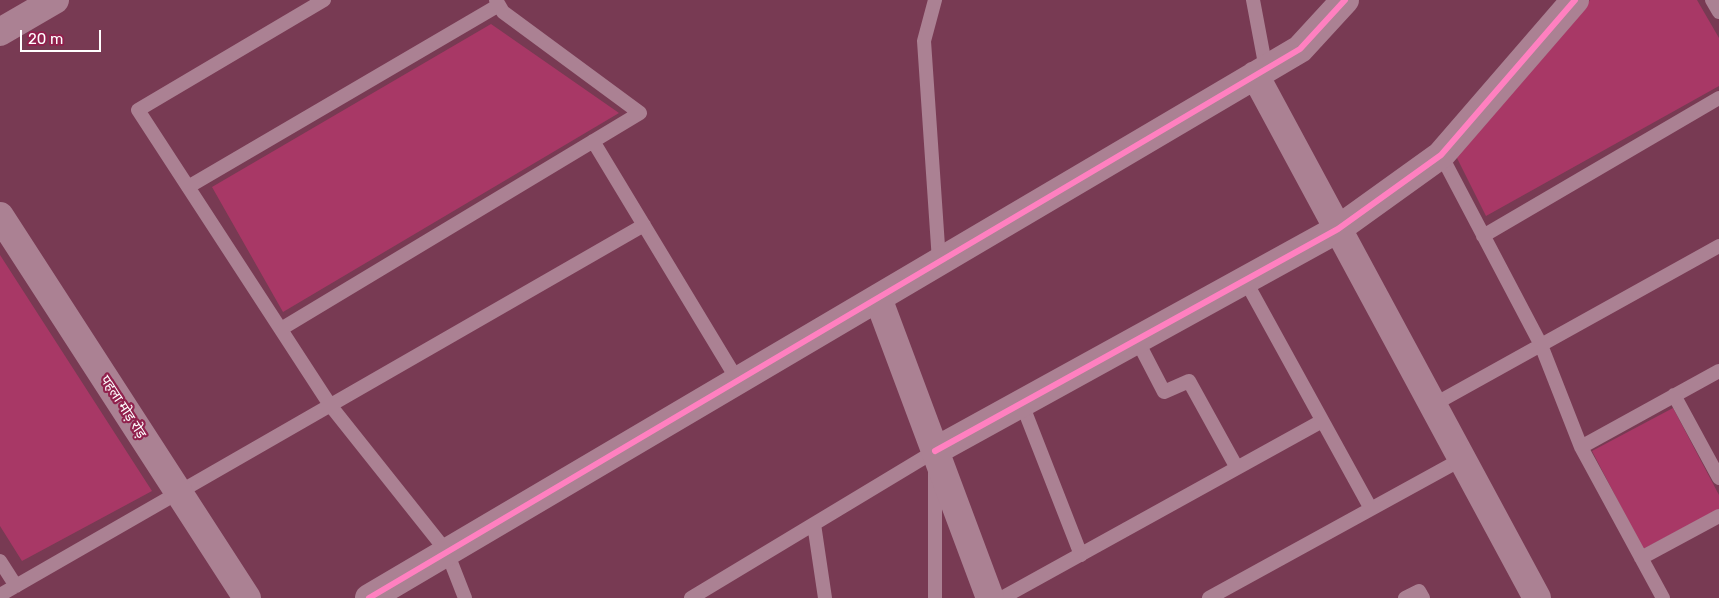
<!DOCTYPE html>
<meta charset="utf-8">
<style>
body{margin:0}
#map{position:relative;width:1719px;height:598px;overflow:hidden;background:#783a53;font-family:Rubik,sans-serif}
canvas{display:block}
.scale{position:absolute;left:20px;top:30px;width:81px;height:22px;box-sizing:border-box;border:2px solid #fff;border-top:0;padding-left:6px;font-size:15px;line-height:18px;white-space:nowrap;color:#fff;-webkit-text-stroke:4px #91214d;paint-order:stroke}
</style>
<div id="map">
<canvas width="1719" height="598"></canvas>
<div class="scale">20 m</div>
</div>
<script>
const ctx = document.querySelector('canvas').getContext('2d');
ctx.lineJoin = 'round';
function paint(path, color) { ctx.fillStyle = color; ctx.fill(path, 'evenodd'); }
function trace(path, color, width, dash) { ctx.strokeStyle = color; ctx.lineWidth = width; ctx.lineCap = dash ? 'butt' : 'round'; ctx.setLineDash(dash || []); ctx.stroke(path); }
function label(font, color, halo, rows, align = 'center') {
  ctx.font = font + ' Rubik,"Noto Sans Devanagari",sans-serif'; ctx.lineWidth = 4.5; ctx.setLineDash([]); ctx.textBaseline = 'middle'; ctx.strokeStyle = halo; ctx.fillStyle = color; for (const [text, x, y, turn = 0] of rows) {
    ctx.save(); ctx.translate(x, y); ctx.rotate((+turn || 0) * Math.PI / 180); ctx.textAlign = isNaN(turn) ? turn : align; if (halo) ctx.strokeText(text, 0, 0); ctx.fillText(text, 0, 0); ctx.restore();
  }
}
const green = new Path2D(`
 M1590,0H1697L1719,38V86L1486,216L1456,156Z
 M491,24L619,113L283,312L212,187Z
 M0,255L152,491L22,561L0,526Z
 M1673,408L1719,495V509L1643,549L1592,451Z`);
const service = new Path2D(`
 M324,0L138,110L330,405L447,552L465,598
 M935,0L924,41L939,261
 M1253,0L1266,69
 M1712,0L1719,12
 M593,141L738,381
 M1441,155L1541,345L1581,447L1663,598
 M188,187L499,5
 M1483,236L1719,98
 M1245,280L1371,509
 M281,329L640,113L503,12L496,0
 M1137,340L1164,392L1189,381L1237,468
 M1674,395L1719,478
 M1022,404L1081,555
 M1433,405L1719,246
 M1581,447L1719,371
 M935,472V598
 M814,524L825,598
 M1641,558L1719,516
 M0,561L16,586
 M0,595L644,225
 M691,598L935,451
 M1002,598L1322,421
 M1209,598L1462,459
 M1405,598L1419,591L1423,598`);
const minor = new Path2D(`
 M0,32L55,0
 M1255,75L1537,598
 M0,216L247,598
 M878,298L990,598
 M935,451L1338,229L1441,155L1575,0
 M369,598L1300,49L1345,0`);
const cycleway = new Path2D(`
 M935,451L1338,229L1441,155L1575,0
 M369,598L1300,49L1345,0`);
const streetNames = [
 ["पहला मोड़ रोड़",123,407,57]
];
paint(green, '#a83866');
trace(service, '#ab8193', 14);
trace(minor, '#ab8193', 28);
trace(cycleway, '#ff80c0', 6);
label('14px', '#fff', '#91214d', streetNames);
</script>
